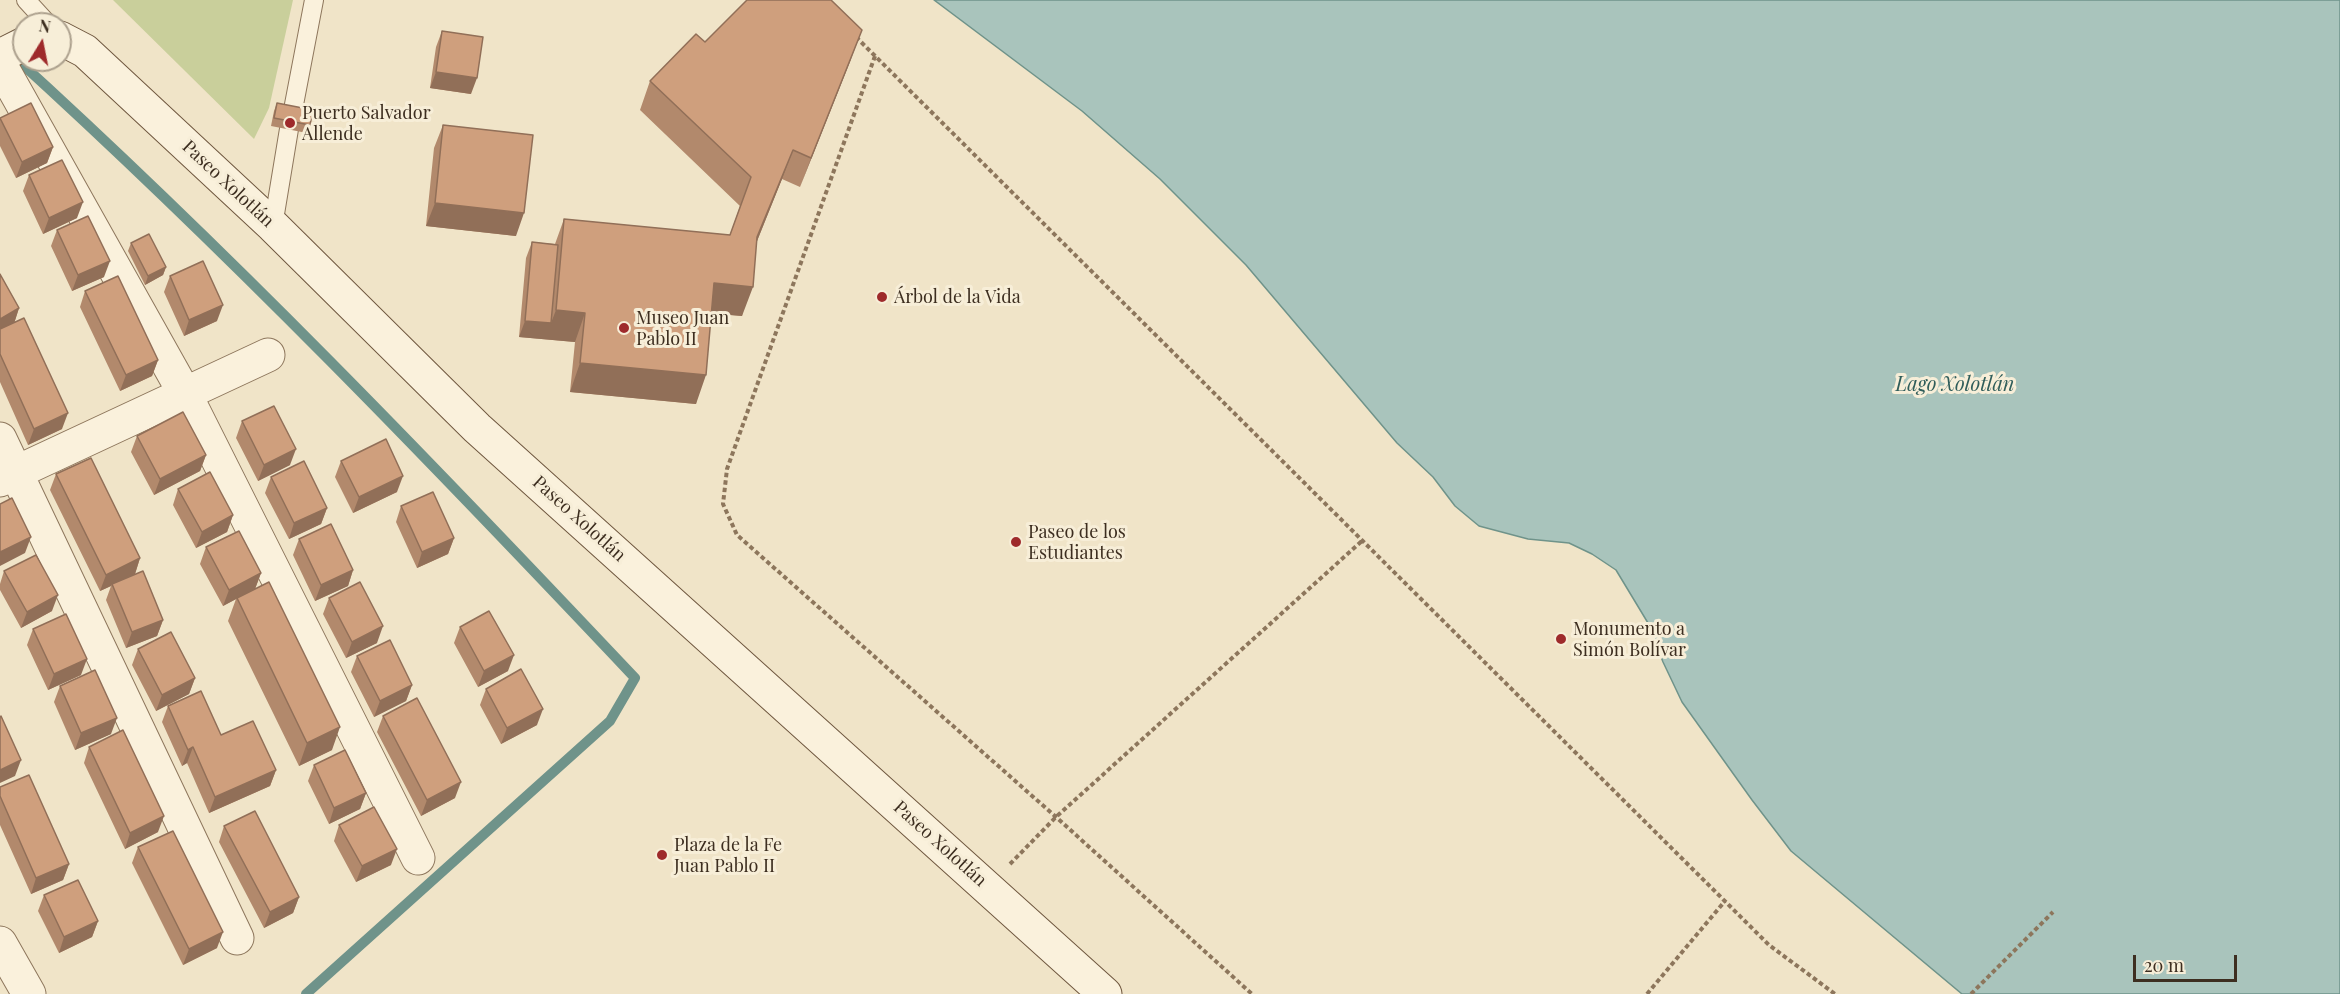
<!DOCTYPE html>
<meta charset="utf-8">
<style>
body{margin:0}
#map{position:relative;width:2340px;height:994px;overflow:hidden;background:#f0e4c8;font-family:"Playfair Display",serif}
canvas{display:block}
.north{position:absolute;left:12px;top:12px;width:60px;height:60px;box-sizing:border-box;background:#f7eed8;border:2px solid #ada18e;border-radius:50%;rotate:10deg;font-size:16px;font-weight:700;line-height:24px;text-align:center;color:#3d2e20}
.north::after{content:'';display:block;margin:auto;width:21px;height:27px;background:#9e2a2b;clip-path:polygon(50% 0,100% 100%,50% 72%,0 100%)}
.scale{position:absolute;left:2133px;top:955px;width:104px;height:27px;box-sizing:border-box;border:3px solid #3d2e20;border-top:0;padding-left:8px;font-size:18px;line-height:21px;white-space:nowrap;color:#3d2e20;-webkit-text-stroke:4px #f7eed8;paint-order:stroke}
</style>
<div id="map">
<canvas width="2340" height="994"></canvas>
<div class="north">N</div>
<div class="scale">20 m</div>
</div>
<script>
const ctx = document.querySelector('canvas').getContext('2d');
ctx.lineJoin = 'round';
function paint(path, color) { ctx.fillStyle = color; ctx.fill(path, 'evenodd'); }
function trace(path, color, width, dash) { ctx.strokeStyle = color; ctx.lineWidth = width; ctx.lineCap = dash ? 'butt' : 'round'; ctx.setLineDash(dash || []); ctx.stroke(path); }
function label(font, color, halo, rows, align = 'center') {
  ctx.font = font + ' "Playfair Display",serif'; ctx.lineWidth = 6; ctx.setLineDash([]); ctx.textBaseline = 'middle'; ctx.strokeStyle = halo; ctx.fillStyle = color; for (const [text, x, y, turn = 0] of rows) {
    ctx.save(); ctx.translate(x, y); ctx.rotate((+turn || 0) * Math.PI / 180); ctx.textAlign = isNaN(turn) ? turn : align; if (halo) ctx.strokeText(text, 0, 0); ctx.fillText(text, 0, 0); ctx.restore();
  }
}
const green = new Path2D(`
 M113,0H293L269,108L254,139Z`);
const water = new Path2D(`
 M934,0H2340V994H1962L1791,851L1752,800L1682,702L1663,662L1648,623L1616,570L1592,554L1569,543L1528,539L1479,526L1455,506L1433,477L1397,443L1246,265L1160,179L1082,111Z`);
const stream = new Path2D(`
 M11,54C229,252 433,464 635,678L610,721L306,994`);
const path = new Path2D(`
 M856,37L1769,945L1835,994
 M875,56L727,469L723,504L737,535L1056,817L1252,994
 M1010,864L1056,817L1363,540
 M1647,994L1725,901
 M1971,994L2053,912`);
const lane = new Path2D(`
 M26,0L48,24
 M292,115L314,0
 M273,226L289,129`);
const street = new Path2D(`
 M0,64L185,394L418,858
 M0,439L237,938
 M0,480L268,355
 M0,943L29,994`);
const secondary = new Path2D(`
 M60,38L85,51L273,226L477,428L1105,994
 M0,56L24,44`);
const wall = new Path2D(`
 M442,31L471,94L430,88L436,47Z
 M705,42L851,59L800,187L782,179L757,241L742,316L712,313L696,404L570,392L575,342L519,337L526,258L532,242L555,244L564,219L730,235L740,206L640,110L650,81Z
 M277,103L310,125L307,133L271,126L274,111Z
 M0,118L53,147L47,163L16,178L0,146Z
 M443,125L516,236L426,226L434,148Z
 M29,175L77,218L43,234L23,191Z
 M57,230L104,277L72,291L51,246Z
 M131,243L166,267L163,275L145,285L128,251Z
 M0,274L19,308L14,323L62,429L28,445L0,382Z
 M170,276L217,321L184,336L164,292Z
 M85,291L158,360L152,376L120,391L80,307Z
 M242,421L290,465L258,481L236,438Z
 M137,436L206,455L200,471L154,495L131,452Z
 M341,461L397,492L353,513L335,477Z
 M56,474L140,558L135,574L163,620L157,636L126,648L106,600L111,586L100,591L50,490Z
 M271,477L327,508L321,524L289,539L265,493Z
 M178,489L233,515L227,532L196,548L173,505Z
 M401,506L454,538L448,554L417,568L396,522Z
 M299,539L353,570L348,586L315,601L293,555Z
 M206,547L261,573L255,589L332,750L299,766L228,621L236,599L223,606L200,564Z
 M4,571L52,611L21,628L0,590V584Z
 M329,598L377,643L346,658L323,614Z
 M460,627L508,671L478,687L454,643Z
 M33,629L81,675L48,690L27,645Z
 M138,649L195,678L189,694L156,711L132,665Z
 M357,656L412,685L406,701L374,717L351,672Z
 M60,686L111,734L75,750L54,702Z
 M486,689L537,725L501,744L480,705Z
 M168,706L221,735L276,770L270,786L209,813L187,763L182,766L162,722Z
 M383,716L455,798L421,816L377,732Z
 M89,747L158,832L125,849L84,763Z
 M314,765L366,793L360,809L329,824L308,781Z
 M0,787L69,864L63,880L31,894L0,825Z
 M339,825L391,865L356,882L334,841Z
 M224,826L299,897L293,913L264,928L219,842Z
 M138,847L217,948L183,965L132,863Z
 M44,895L98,921L92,937L59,953L38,911Z`);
const shadedWall = new Path2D(`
 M862,30L851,59L800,187L811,158Z
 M436,72L477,78L471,94L430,88Z
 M53,147L47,163L16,178L22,162Z
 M793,150L782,179L747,266L757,237Z
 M83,202L77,218L43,234L49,218Z
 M435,203L524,213L516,236L426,226Z
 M110,261L104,277L72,291L78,275Z
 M166,267L163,275L145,285L148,276Z
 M714,283L753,287L742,316L704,313Z
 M223,305L217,321L184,336L189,320Z
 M19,308L14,324L0,332V319Z
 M556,310L585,313L575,342L519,337L525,321L551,323Z
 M158,360L152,376L120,391L126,375Z
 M580,363L706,375L696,404L570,392Z
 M68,413L62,429L28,445L34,429Z
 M296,449L290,465L258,481L264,465Z
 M206,455L200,471L154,495L160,479Z
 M403,476L397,492L353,513L359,497Z
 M327,508L321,524L289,539L294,523Z
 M233,515L227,532L196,548L202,532Z
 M31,537L25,553L0,566V552Z
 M454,538L448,554L417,568L422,552Z
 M140,558L135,574L112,584L111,586L100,591L106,575Z
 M353,570L348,586L315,601L321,585Z
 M261,573L255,589L223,606L229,590Z
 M58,595L52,611L21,628L27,612Z
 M163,620L157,636L126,648L132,632Z
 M383,626L377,643L346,658L352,642Z
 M514,655L508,671L478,687L484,671Z
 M87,659L81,675L48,690L54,674Z
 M195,678L189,694L156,711L162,695Z
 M412,685L406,701L374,717L380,701Z
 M543,709L537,725L501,744L507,728Z
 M117,718L111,734L75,750L81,733Z
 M340,727L332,750L299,766L307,743Z
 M193,747L187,763L182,766L188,750Z
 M21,760L15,776L0,783V770Z
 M276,770L270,786L209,813L215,797Z
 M461,782L455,798L421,816L427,800Z
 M366,793L360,809L329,824L334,808Z
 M164,816L158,832L125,849L130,833Z
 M397,849L391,865L356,882L362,866Z
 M69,864L63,880L31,894L36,878Z
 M299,897L293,913L264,928L270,912Z
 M98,921L92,937L59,953L64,937Z
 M223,932L217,948L183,965L189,949Z`);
const building = new Path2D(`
 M747,0H831L862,30L811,158L793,150L757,237L753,287L714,283L706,375L580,363L585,313L556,310L564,219L730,235L751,177L650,81L696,34L705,42Z
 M442,31L483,37L477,78L436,72Z
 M31,103L53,147L22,162L0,118Z
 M277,103L313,110L310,125L274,118Z
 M443,125L533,135L524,213L435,203Z
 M62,160L83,202L49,218L29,175Z
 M88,216L110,261L78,275L57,230Z
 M149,234L166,267L148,276L131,243Z
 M532,242L558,245L551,323L525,321Z
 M203,261L223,305L189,320L170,276Z
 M0,274L19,308L0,319Z
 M118,276L158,360L126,375L85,291Z
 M24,318L68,413L34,429L0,354V329Z
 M274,406L296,449L264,465L242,421Z
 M183,412L206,455L160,479L137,436Z
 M386,439L403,476L359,497L341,461Z
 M91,458L140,558L106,575L56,474Z
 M304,461L327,508L294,523L271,477Z
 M210,472L233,515L202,532L178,489Z
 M433,492L454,538L422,552L401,506Z
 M12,498L31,537L0,552V504Z
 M331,524L353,570L321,585L299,539Z
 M239,531L261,573L229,590L206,547Z
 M36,555L58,595L27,612L4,571Z
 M143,571L163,620L132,632L112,584Z
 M269,582L340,727L307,743L237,598Z
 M360,582L383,626L352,642L329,598Z
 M489,611L514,655L484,671L460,627Z
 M66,614L87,659L54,674L33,629Z
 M171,632L195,678L162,695L138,649Z
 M390,640L412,685L380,701L357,656Z
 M521,669L543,709L507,728L486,689Z
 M95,670L117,718L81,733L60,686Z
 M201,691L221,735L253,721L276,770L215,797L193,747L188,750L168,706Z
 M417,698L461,782L427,800L383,716Z
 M1,716L21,760L0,770V717Z
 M123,730L164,816L130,833L89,747Z
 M345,750L366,793L334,808L314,765Z
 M29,775L69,864L36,878L0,796V787Z
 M374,807L397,849L362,866L339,825Z
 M255,811L299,897L270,912L224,826Z
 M173,831L223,932L189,949L138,847Z
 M78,880L98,921L64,937L44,895Z`);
const markers = [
 [290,123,6,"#9e2a2b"],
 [882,297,6,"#9e2a2b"],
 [624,328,6,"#9e2a2b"],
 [1016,542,6,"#9e2a2b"],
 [1561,639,6,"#9e2a2b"],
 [662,855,6,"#9e2a2b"]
];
const poiNames = [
 ["Puerto Salvador",302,113],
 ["Allende",302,134],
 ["Árbol de la Vida",894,297],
 ["Museo Juan",636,318],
 ["Pablo II",636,339],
 ["Paseo de los",1028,532],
 ["Estudiantes",1028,553],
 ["Monumento a",1573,629],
 ["Simón Bolívar",1573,650],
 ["Plaza de la Fe",674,845],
 ["Juan Pablo II",674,866]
];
const streetNames = [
 ["Paseo Xolotlán",228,184,43],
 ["Paseo Xolotlán",579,519,42],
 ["Paseo Xolotlán",940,844,42]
];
const waterNames = [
 ["Lago Xolotlán",1955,385]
];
paint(green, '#c9cf9b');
paint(water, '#a9c4bc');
trace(water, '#6f938a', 1.5);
trace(stream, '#6f938a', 10);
trace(lane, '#8d765c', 20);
trace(street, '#8d765c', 35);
trace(secondary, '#6f573f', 35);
trace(path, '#8d765c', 4, [4.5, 3]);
trace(lane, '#faf1dc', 18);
trace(street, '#faf1dc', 33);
trace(secondary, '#faf1dc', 33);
paint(wall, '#b2896c');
paint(shadedWall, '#916f58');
paint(building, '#cf9f7d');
trace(building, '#916f58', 1.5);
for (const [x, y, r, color] of markers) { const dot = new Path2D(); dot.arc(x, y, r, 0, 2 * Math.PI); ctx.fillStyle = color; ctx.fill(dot); trace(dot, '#f7eed8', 2); }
label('18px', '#3d2e20', '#f7eed8', poiNames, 'left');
label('18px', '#3d2e20', '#f7eed8', streetNames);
label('italic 20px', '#2f5d5a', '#f7eed8', waterNames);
</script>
